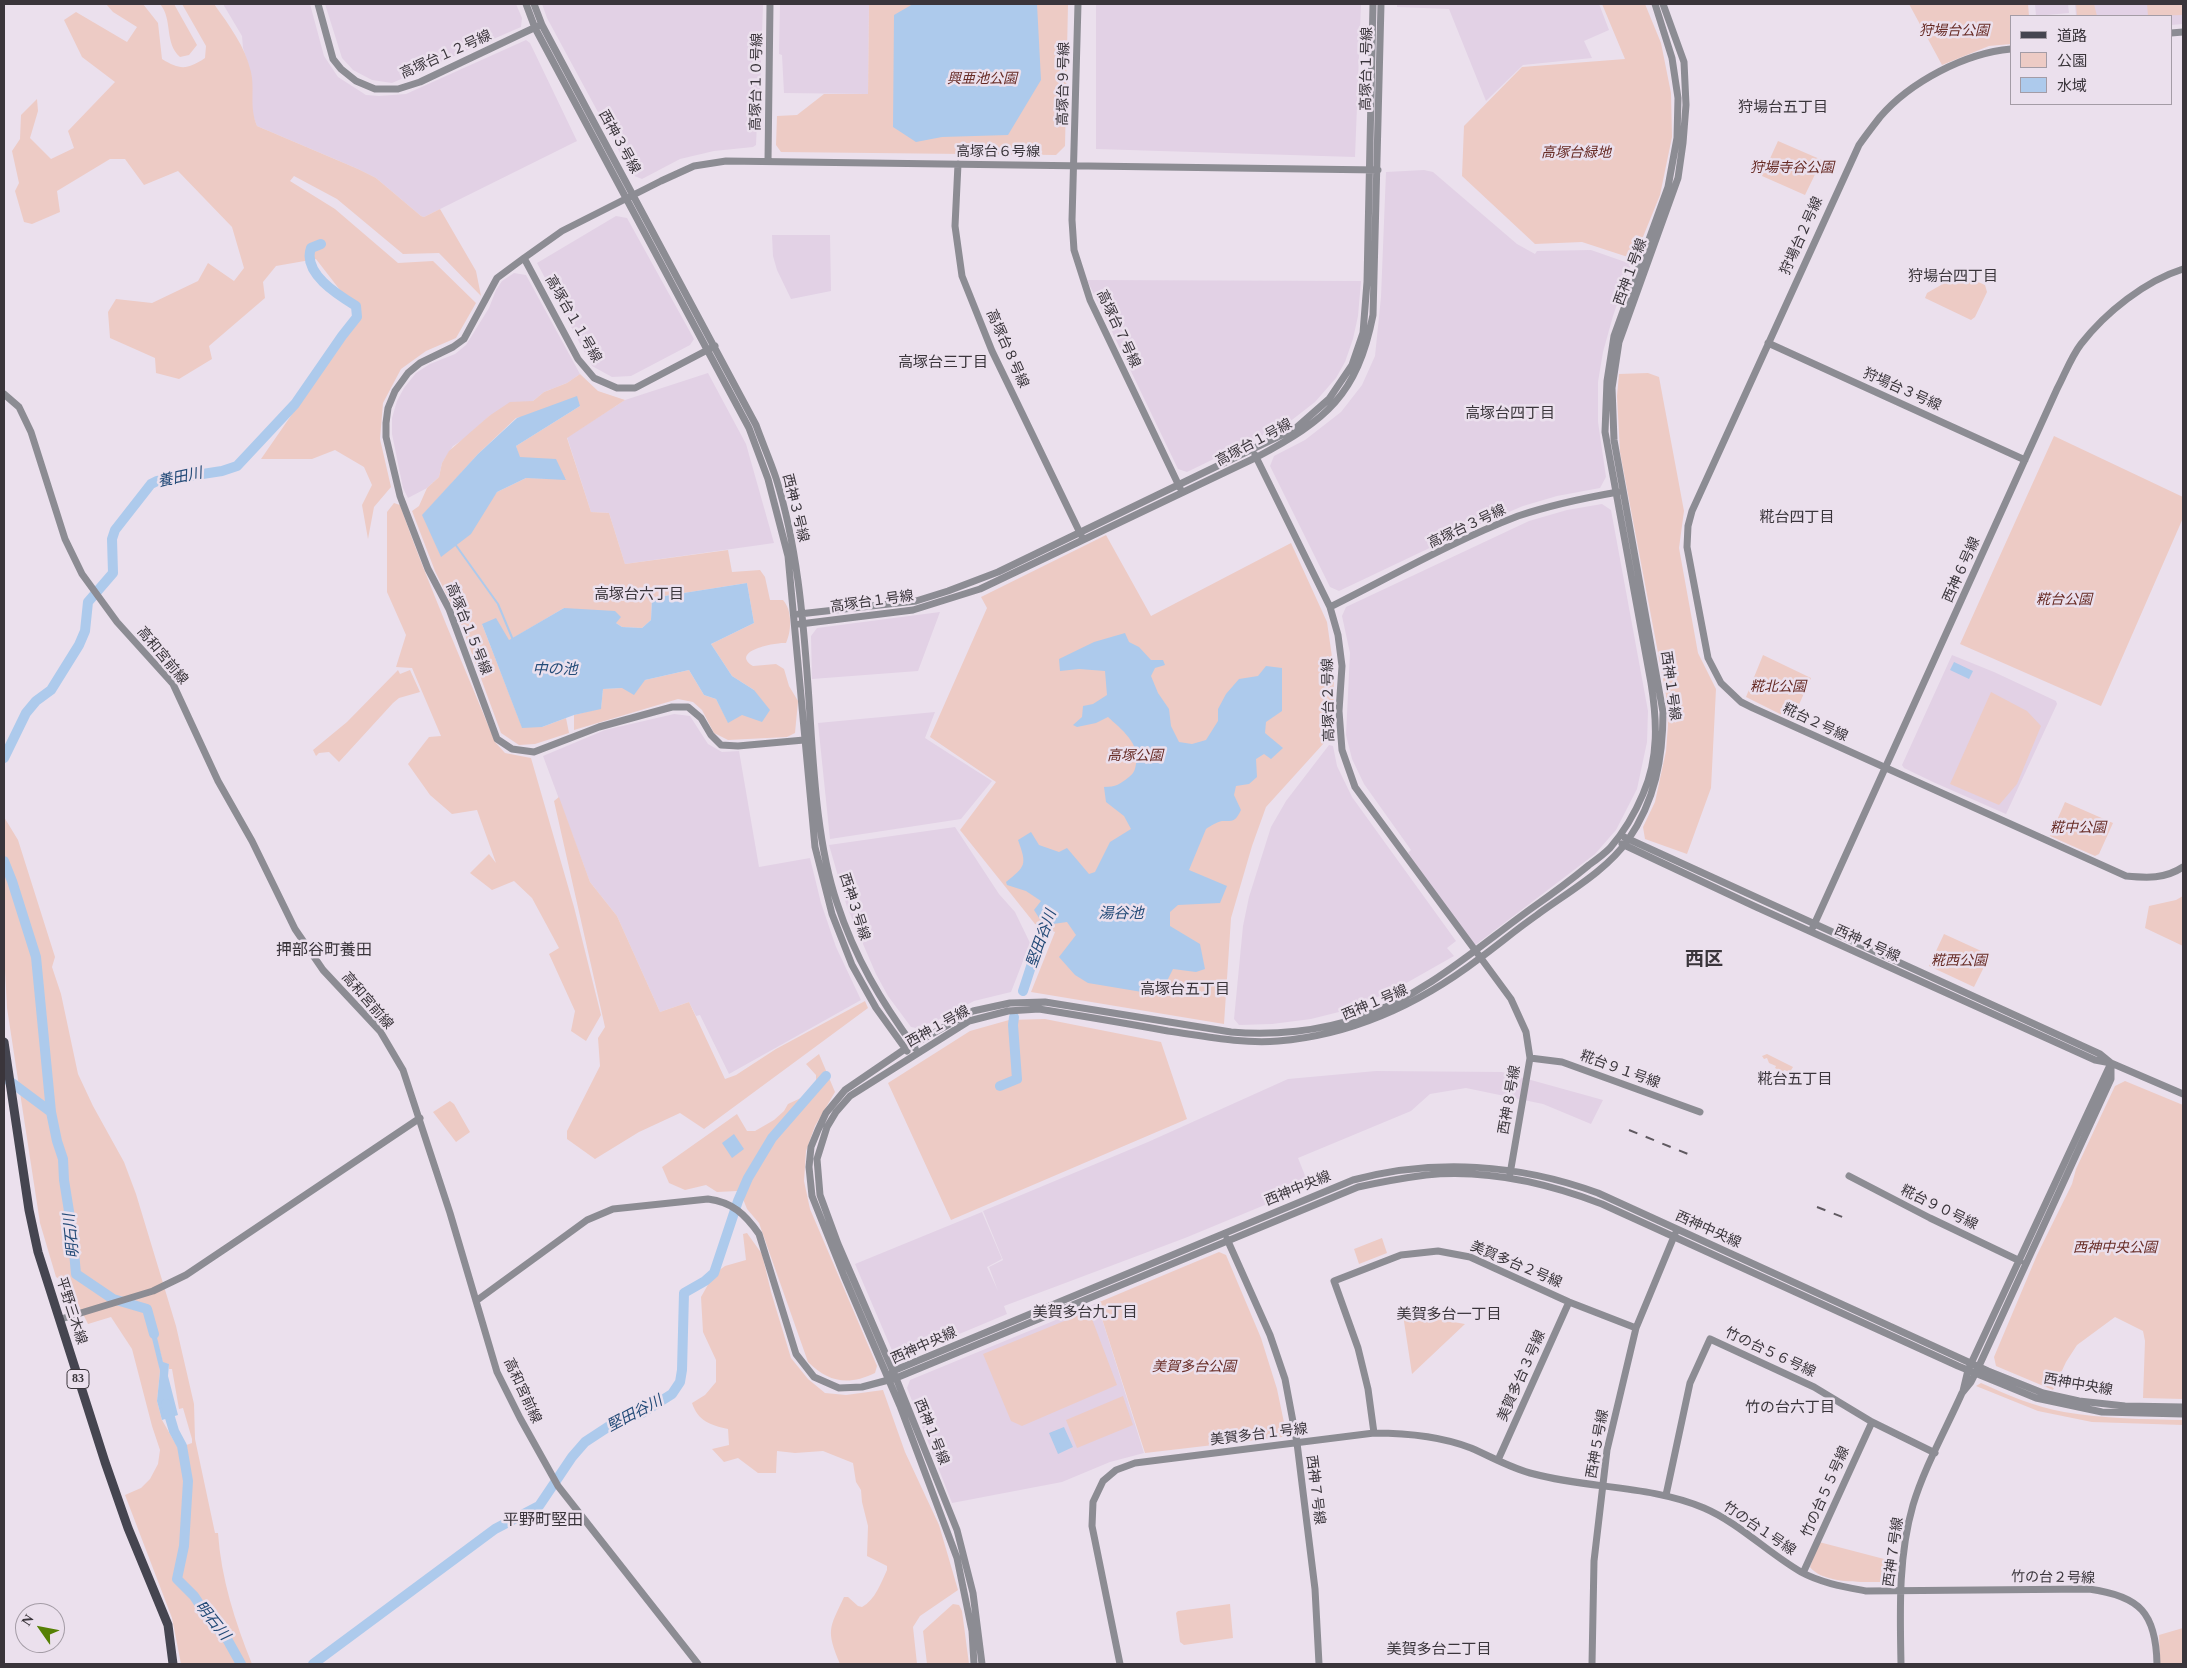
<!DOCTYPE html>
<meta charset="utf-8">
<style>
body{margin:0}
#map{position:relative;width:2187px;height:1668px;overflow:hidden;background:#ebe0ed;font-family:"Times New Roman","Noto Sans JP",serif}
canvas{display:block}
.frame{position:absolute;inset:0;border:5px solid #3a353b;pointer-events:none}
.legend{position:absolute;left:2010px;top:15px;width:162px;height:90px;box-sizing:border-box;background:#ebe0ed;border:1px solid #a49ca6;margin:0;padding:6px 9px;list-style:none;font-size:15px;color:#3a353b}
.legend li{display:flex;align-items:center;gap:10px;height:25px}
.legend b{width:25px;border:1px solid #a49ca6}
.north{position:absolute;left:15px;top:1603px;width:50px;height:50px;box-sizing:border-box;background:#ebe0ed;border:1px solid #a49ca6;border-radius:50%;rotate:303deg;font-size:14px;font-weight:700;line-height:20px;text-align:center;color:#3a353b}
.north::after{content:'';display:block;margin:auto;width:18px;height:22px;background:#568005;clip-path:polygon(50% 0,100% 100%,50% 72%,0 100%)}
</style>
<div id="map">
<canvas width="2187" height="1668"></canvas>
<div class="frame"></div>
<ul class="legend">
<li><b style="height:6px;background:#454550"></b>道路</li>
<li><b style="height:14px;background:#edcbc5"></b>公園</li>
<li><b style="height:14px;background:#adcaec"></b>水域</li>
</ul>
<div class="north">N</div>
</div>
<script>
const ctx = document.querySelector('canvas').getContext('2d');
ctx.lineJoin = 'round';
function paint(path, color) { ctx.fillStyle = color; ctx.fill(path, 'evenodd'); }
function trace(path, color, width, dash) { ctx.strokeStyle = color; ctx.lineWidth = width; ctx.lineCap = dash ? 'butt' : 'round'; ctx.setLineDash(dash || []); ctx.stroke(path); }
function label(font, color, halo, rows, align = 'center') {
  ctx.font = font + ' "Times New Roman","Noto Sans JP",serif'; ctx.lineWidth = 5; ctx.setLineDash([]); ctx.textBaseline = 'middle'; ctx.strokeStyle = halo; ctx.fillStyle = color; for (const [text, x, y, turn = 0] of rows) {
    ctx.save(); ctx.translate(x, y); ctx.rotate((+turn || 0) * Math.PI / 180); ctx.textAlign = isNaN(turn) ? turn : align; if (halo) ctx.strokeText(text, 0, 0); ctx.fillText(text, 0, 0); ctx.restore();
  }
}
const built = new Path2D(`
 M223,4H310L324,56L338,77L366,95L379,96L406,94L526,40L530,43L577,141L424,217L421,216L376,178L358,169L257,126L252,113L251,74L243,48L242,36Z
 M325,4H516L522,18L521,27L392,83L372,80L353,70L342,58Z
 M542,4H763L759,122H757L756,145L753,147L714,151L680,159L642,179L632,175L547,18Z
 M780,4H869L868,94L784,93L782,55L779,54Z
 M1096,4H1361L1355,157L1096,149Z
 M1397,4H1599L1609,30L1584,41L1592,58L1523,65L1486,101L1449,9L1397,7Z
 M2035,4H2068L2069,13L2036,16Z
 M2075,4H2183V24L2171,25V16H2076Z
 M1424,170L1433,172L1517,244L1535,254L1537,251L1591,250L1631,264L1613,316L1603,352L1598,382V422L1606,477L1600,488L1557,496L1523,506L1478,525L1339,591L1330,587L1270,466L1274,456L1305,440L1341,412L1362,385L1375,356L1381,297L1386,172Z
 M616,216L627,218L694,339L690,345L631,376L612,377L592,366L537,263Z
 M772,235H830L831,291L791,299L777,270L773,256Z
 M514,273L526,275L580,374L567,383L544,392L533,401L489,416L467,437L453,446L442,463L439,477L427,488L408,498L403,488L392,434V418L397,401L404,388L416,373L430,364L455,354L466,345L489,308L496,290L502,281Z
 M1087,280L1361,281L1358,316L1353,339L1345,362L1336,378L1315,402L1288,423L1187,472L1178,469Z
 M708,373L746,444L774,543L625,564L609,513L591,512L567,437L625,400Z
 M1602,504L1611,510L1648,711L1647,742L1637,789L1616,830L1595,854L1474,946L1408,853L1411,850L1364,784L1352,759L1346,735L1350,653L1342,616L1346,607L1529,521L1567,510Z
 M940,612L918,671L812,679L811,636L817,628Z
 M1952,655L1994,672L2056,701L2057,704L2006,814L1933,782L1904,768L1902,765Z
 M935,712L925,738L992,781L961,819L830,839L818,723Z
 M674,714L690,716L708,744L722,752L739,751L759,867L810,858L821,903L836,947L861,1000L729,1074L700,1015L696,1016L689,1002L660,1012L617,916L590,882L543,756L605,730Z
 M1329,745L1333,746L1337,766L1352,797L1456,941L1447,948L1454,956L1394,990L1347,1010L1311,1019L1272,1024L1239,1025L1234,1019L1243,926L1249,897L1271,827L1286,801Z
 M955,827L999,894L1015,912L1030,943L1011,992L974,1001L921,1029L911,1027L888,996L876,974L847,907L829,845Z
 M1376,1071L1502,1072L1603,1100L1591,1124L1543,1104L1466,1088L1430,1094L1411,1111L1298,1158L1306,1178L1301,1190L1185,1238L1004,1306L1007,1314L902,1358L894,1355L855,1264L982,1212L1002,1259L987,1267L998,1291L989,1267L1003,1260L983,1211L1148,1142L1288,1079Z
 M1097,1303L1144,1453L1110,1462L1062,1482L952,1503L907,1388L910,1380Z`);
const green = new Path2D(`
 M106,4H143L158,23L162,59C180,70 187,70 205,58L206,46L182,4H214C229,25 245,46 251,72C255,91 249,106 257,126L358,169L376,178L421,216L424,217L440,209L476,271L481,296L439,253L403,254L337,199L294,176L290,181L335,209L398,263L433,261L476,303L456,338L426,351L401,369L383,403L380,439L391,487L374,507L368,539L362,505L372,485L364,467L335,450L312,459H261L360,316L316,259L276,266L263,282L265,298L209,346L212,359L179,379L156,373L155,358L110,338L108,312L116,299L152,303L198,281L208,263L234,281L244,268L232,227L178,171L144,185L125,159H110L57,191L60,212L32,224L24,222L15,191L19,183L12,151L20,139L21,115L37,99L38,111L30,138L51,159L74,148L68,131L115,82L82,57L64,20L76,12L127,42L137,27L113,12Z
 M160,4H174L197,45L189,55L180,57C164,43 173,19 160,4Z
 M869,4H1068L1065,146L1056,155L781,152L776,145L777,116L797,115L824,94H868Z
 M1602,4H1645L1661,43L1671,93L1672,137L1660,195L1634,259L1582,242L1535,244L1462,176L1464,126L1522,67L1625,59Z
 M1909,4H2028L2029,16H2011V44L1989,46L1942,65Z
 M2076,4H2094L2097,16H2077Z
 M2147,4H2183V15L2148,16Z
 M1778,141L1822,160L1805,195L1762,176Z
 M1942,266L1985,285L1987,292L1975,317L1971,320L1925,298L1927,293L1941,285Z
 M1648,373L1659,377L1684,511L1679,548L1698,653L1716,689L1711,788L1687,854L1645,839L1643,827L1655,802L1666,751L1668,725L1666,695L1620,452L1617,396L1619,374Z
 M580,374L598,391L625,400L567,438L591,512L609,513L625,564L728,550L732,572L760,570L765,577L770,600H783C792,610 792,630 786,643C776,642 729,651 753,666L776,664L784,669L789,686L798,701L795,733L787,737L728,740L714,733L702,710L693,702L678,699L574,730V715L601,708L603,689L622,688L645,680L689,670L704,695L716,699L728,722L754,690L732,676L711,644L754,623L747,583L652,598L651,620L642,628L622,627L616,623L564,608L508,641L482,624L522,727H542L566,718L569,733L535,744L519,745L501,733L461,624L435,571L412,511L419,506L427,488L439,477L442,463L449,451L489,416L510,402L533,401L544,392L567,383ZM580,406L516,446L519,457L566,479L526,478L497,492L441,556L423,515L478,454L516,418Z
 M2054,436L2183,497V518L2101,706L1960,644Z
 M394,503L400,505C428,585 463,663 495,742L505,753L531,758L574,907L601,1015L586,1041L571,1031L575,1011L549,954L559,948L532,898L514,881L492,890L470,873L489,854L496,863L477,810L452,814L430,795L408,764L429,737L441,736L412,668L396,667L406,635L387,592V512Z
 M1106,535L1151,616L1291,543L1327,622L1334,671L1333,733L1266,807L1252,846L1231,918L1224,1024L1031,992L1055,932L1035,924L960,830L996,782L930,737L987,608L981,597Z
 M1763,655L1811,678L1792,720L1746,697Z
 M398,670L400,674L410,670L420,692L399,698L393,703L339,762L329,752L319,753L316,756L313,750L347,722Z
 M1991,692L2027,711L2041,726L2017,784L1999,805L1950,784Z
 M559,797L590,882L617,916L660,1012L689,1002L725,1079L736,1075L776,1049L865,1001L868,1008L704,1129L680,1113L639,1132L595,1159L567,1139V1131L600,1066L598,1038L605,1027L554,801Z
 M2065,802L2113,823L2099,854L2095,856L2050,836Z
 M4,817L18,840L55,957L52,967L61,994L78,1074L93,1106L124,1162L136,1194L176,1326L194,1404L195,1439L215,1533H218C221,1578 235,1622 252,1664H181L172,1618L125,1495L141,1488L150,1479L158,1464L160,1450L152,1426L132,1349L111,1317L88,1324L68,1284L56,1277L40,1223L7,1008L4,952ZM152,1321L163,1363L169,1364V1369H172L179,1409L183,1408L192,1439V1443L178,1448L162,1420L157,1401L160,1371Z
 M2183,896V946L2145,928L2149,906L2176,900Z
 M1944,934L1990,955L1974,987L1929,966Z
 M1045,1019L1161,1042L1187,1119L951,1220L888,1083L970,1031L1009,1020Z
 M819,1054L835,1092L815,1126L806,1151L804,1181L810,1209L877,1366L875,1373C848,1386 828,1382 808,1362L759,1223L747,1209L741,1194L737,1191L717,1192L706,1185L685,1190L669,1183L662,1167L737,1114L747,1131H755L774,1120L784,1111L788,1104L803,1097L816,1083V1075L806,1064Z
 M1767,1054L1793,1067L1790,1072L1784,1070L1783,1072L1775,1068L1776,1066L1769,1063L1767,1058L1764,1059L1762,1056Z
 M2125,1081L2183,1105V1399L2143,1398L2145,1341L2143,1331L2115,1317L2077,1345L2066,1362L2053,1390L1996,1366L1994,1357L2037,1255L2072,1184L2076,1169L2115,1086Z
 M450,1101L454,1104L470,1132L456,1142L433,1112Z
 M747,1233L762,1254L771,1292L791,1358L808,1379L825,1393L846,1395L883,1390L905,1452L939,1525L958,1590L920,1616L913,1627L917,1664H840C826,1630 829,1629 844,1597H848L858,1606L862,1607C875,1600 881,1583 887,1570V1566L867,1556L868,1526L862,1502L861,1490L856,1482L853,1463L823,1451L795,1453L777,1451L776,1473H758L738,1458L724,1462L712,1449L729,1445L728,1429C710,1425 698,1421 692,1403L705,1395L716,1382V1360L703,1332L701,1297L714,1274L725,1266L746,1260L743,1234Z
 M1382,1238L1387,1253L1359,1264L1354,1249Z
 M1219,1252L1226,1255L1261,1338L1277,1389L1286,1432L1282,1437L1145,1453L1097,1303Z
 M1089,1311L1117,1385L1022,1426L1011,1421L983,1354Z
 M1407,1314L1465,1324L1412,1374L1403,1315Z
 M1981,1383C2008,1395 2035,1407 2064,1412C2104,1419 2143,1419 2183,1420V1425L2092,1422L2038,1411L1976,1386Z
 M1123,1396L1133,1425L1077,1448L1066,1420Z
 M1819,1542L1888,1560L1886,1579L1883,1582C1863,1582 1823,1584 1810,1567Z
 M953,1604L959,1605L962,1611L969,1664H927L923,1631Z
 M1230,1604L1233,1638L1184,1645L1180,1642L1176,1613L1178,1611Z
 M2183,1628V1664H2160L2159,1635Z`);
const water = new Path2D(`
 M913,4H1037L1041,80L1008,135L942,137L916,142L893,127L894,15Z
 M577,396L580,406L516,446L520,457L556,459L566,480L526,478L497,492L471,534L441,557L422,515L478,454L517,418Z
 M747,583L754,623L711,644L732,676L754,690L770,710L762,722L742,715L728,723L716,699L704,695L689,670L645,680L634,695L622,688L603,689L601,709L574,715L542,727L522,728L482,624L496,618L509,640L564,608L615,611L621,617L616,623L622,627L642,628L651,620L652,598Z
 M1125,633L1129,642L1139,647L1151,660H1163L1165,665L1155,668L1151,676L1158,693L1169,709L1171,726L1179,742L1192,744L1206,740L1218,721V709L1226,694L1239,679L1258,676L1266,666L1282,668V711L1266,722L1265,733L1283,748L1271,759L1264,754L1256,759L1257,777L1249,784L1236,786L1234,795L1241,810C1235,822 1234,821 1222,821C1217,822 1210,826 1206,829L1189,870L1227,886L1220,903L1178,905L1170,912V926L1200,944L1205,969L1196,972L1173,969L1160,995L1088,983L1075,975L1059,957L1076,935L1067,922L1053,924L1041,921L1034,910L1041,901L1026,891L1007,885L1006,882C1026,866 1027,865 1018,840L1031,832L1039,845L1059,852L1067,848L1089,874L1095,872L1110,842L1131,829L1124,816L1106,802L1104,787C1116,787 1120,784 1129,777C1134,773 1135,770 1136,764C1141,744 1121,729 1108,717L1096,723L1077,727L1073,725L1082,717L1083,706L1093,704L1107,695L1105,671L1079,669L1060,671L1059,659L1094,642Z
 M1954,662L1973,671L1969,679L1950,670Z
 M734,1134L744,1149L732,1158L722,1143Z
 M153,1321L163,1362L169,1364L168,1376L178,1415L162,1420L157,1401L160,1371L148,1322Z
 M1064,1427L1073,1447L1058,1454L1049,1433Z`);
const stream = new Path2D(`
 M455,544L498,604L513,640`);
const river = new Path2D(`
 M4,758L26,713L36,701L51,690L79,645L85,631L88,602L113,573L112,539L115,530L151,484L157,481L222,471L237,466L295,404L342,336L357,317L356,306C338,295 302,273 311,248L321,244
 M4,861L12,881L36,957L51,1112L57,1141L63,1159L64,1180L72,1230L76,1274L113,1299L147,1309L154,1334
 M1023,991L1038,945L1052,910
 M4,1077L51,1112
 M1000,1086L1017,1079L1013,1025L1014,1017
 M166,1404L174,1431L182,1446L188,1481L184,1546L177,1579L194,1596L212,1623L227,1639L241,1664
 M313,1664L495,1529L539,1506L572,1457L585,1442L617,1421L642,1413L672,1394L680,1382L682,1370L684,1293L705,1281L714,1273L738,1201L748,1178L772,1138L826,1076`);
const tertiary = new Path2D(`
 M318,4L333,59L341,69L356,81L375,89H398L420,82L538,26
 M526,4L535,28L749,428L768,479L788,556L815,847L832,914L852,965L876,1008L907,1051
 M534,4L542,25L590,115L756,425C762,442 770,460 776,478C797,545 803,616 808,686C813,754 815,838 837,903C855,958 881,1001 915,1048
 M1078,4L1072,220L1074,250L1090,300L1180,488
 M2171,33L2183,32
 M2011,49C1965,53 1910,82 1880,117C1873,126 1866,135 1859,145L1692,511L1688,526L1687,547L1708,658L1721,683L1741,702L1753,708L2126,876C2147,878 2165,879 2183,867
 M768,161L770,4
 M958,164L955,226L962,276L992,351L1081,535
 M524,258L497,278L464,339L453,347L420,363L408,373L395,391L388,408L386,423V437L400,496L428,569L449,609L497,739L512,749L534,752L599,727L672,707H688L701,718L711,735L721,745L738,746L804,740
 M1768,343L2025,460
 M715,346L635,388H617L594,378L578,359L524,258L562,231L661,181L694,166L726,161L1378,170
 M4,394L19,407L31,432L65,539L82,574L117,622L173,684L218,781L252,841L295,929L323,970L380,1031L403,1070L450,1213L497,1372L520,1418L558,1486L698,1664
 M1255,455L1330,607L1338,635L1342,666L1339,711L1342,750L1355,787L1511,999L1526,1032L1530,1058L1510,1174
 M1330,607C1392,576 1453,541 1518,516C1551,505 1584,498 1618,492
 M799,614L916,601L948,591L998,572L1296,428L1329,399L1352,365L1363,333L1367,282L1373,4
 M800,624L913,610L980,589L1257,457C1326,420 1357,396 1373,315L1381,4
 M1624,837L2100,1054L2111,1063V1079L1979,1366L1971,1382L1962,1393C1946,1429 1924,1468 1913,1505C1898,1557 1900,1611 1901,1664
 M1622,844L1754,906L2095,1060L2111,1063L1968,1370L1963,1391
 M1813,927L2057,389C2065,374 2071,357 2081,344C2106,312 2145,281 2183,269
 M1530,1058L1562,1062L1700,1112
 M2111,1063L2183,1094
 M1849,1176L1930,1218L2020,1261
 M1227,1239L1270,1335L1285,1379L1297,1443L1315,1589L1319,1664
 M476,1301L587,1220L613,1209L708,1199C732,1202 745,1214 759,1234L796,1354L814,1377L839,1388L862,1387L896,1378L1358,1187C1381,1182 1403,1178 1426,1175C1485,1169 1547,1183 1602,1204L1958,1366L2036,1398L2102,1412L2183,1414
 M61,1319L153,1291L186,1275L420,1118
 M891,1374L893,1371L1353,1180C1435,1158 1519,1164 1598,1193L1988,1371L2043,1393L2079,1401L2125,1406L2183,1407
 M1374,1433L1368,1389L1358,1348L1334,1281L1401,1255L1438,1251L1470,1257L1569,1302L1636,1328
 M1498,1460L1569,1302
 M1666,1495L1690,1383L1710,1339L1814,1387L1872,1422L1935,1453
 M1803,1573L1872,1422
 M974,1664L972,1631L957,1558L900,1406L844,1276L812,1196L809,1167L811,1147L818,1130L826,1113L845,1090L905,1049L973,1011L1010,1003L1045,1002L1231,1032C1273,1036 1320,1031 1361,1017C1425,995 1478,947 1532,908C1552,894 1571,880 1589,865C1596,860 1604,854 1610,848C1623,833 1635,813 1643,794C1659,758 1657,720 1651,683L1605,432L1607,381L1614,336L1668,187L1677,138L1678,98L1672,58L1655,4
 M982,1664L973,1593L957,1530L896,1378L838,1244L820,1195L817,1159L827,1127L836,1112L850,1096L969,1021L1008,1011L1039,1009C1082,1016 1125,1023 1168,1031C1204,1036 1242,1044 1278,1041C1353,1035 1421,1003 1480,958C1499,944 1517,929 1537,915C1568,892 1605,872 1628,840C1655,801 1663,758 1663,712L1614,440L1612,388L1619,342L1678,178L1683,143L1686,105L1684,62L1663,4
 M1120,1664L1092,1526L1093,1502L1103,1481L1116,1470L1135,1463L1374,1433C1407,1433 1440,1436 1471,1448C1492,1457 1512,1469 1534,1474C1589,1489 1650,1485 1704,1508C1739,1523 1768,1553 1801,1572C1821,1583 1845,1587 1866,1591L2089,1589C2140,1596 2156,1613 2157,1664
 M1592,1664L1594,1561L1607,1450L1636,1328L1675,1234`);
const primary = new Path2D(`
 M4,1042L29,1210L38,1252L105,1462L128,1528L168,1625L173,1664`);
const rail = new Path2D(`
 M1629,1130L1688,1154
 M1817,1207L1845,1218`);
const shields = [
 [78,1379,22]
];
const shieldNames = [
 ["83",78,1379]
];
const parkNames = [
 ["狩場台公園",1954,31],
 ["興亜池公園",982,79],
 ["高塚台緑地",1576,153],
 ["狩場寺谷公園",1792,168],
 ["糀台公園",2064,600],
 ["糀北公園",1778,687],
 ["高塚公園",1135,756],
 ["糀中公園",2078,828],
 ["糀西公園",1959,961],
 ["西神中央公園",2115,1248],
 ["美賀多台公園",1194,1367]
];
const streetNames = [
 ["高塚台１２号線",446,55,-24],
 ["高塚台１号線",1367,69,-89],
 ["高塚台１０号線",757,82,-89],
 ["高塚台９号線",1064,84,-89],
 ["西神３号線",619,142,61],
 ["高塚台６号線",998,152],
 ["狩場台２号線",1802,236,-66],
 ["西神１号線",1631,272,-70],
 ["高塚台１１号線",573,319,60],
 ["高塚台７号線",1118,329,65],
 ["高塚台８号線",1007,349,66],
 ["狩場台３号線",1902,390,24],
 ["高塚台１号線",1254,443,-28],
 ["西神３号線",795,508,76],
 ["高塚台３号線",1467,527,-25],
 ["西神６号線",1962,570,-66],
 ["高塚台１号線",872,602,-8],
 ["高塚台１５号線",468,629,68],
 ["高和宮前線",162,656,50],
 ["西神１号線",1670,686,82],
 ["高塚台２号線",1329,700,-91],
 ["糀台２号線",1815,723,25],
 ["西神３号線",854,907,72],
 ["西神４号線",1867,944,24],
 ["高和宮前線",367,1001,49],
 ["西神１号線",1375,1003,-23],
 ["西神１号線",938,1027,-29],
 ["糀台９１号線",1620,1070,20],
 ["西神８号線",1510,1100,-80],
 ["西神中央線",1298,1189,-22],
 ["糀台９０号線",1939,1208,26],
 ["西神中央線",1708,1230,24],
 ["美賀多台２号線",1516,1265,23],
 ["平野三木線",71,1311,72],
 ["西神中央線",924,1346,-24],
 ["竹の台５６号線",1770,1353,25],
 ["美賀多台３号線",1522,1376,-66],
 ["西神中央線",2078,1385,10],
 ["高和宮前線",522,1391,65],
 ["西神１号線",931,1432,68],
 ["美賀多台１号線",1259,1435,-7],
 ["西神５号線",1598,1444,-80],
 ["西神７号線",1315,1490,83],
 ["竹の台５５号線",1826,1492,-66],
 ["竹の台１号線",1759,1529,34],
 ["西神７号線",1894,1552,-82],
 ["竹の台２号線",2053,1578,1]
];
const neighbourhoodNames = [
 ["狩場台五丁目",1783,108],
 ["狩場台四丁目",1953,277],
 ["高塚台三丁目",943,363],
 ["高塚台四丁目",1510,414],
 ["糀台四丁目",1797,518],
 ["高塚台六丁目",639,595],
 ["高塚台五丁目",1185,990],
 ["糀台五丁目",1795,1080],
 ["美賀多台九丁目",1085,1313],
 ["美賀多台一丁目",1449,1315],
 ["竹の台六丁目",1790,1408],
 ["美賀多台二丁目",1439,1650]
];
const waterNames = [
 ["養田川",180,478,-12],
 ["中の池",555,670],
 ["湯谷池",1121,914],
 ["堅田谷川",1042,939,-70],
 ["明石川",72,1236,-96],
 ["堅田谷川",635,1414,-28],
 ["明石川",212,1621,51]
];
const quarterNames = [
 ["押部谷町養田",324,951],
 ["平野町堅田",543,1521]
];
const districtNames = [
 ["西区",1704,960]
];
paint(built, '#e2d1e5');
paint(green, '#edcbc5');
paint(water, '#adcaec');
trace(stream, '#adcaec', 2);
trace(river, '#adcaec', 10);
trace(tertiary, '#8c8c93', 7);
trace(primary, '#454550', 9);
trace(rail, '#5f5960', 2, [9, 9]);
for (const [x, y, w] of shields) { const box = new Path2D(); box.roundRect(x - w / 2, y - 9.5, w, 19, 4); ctx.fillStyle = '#ebe0ed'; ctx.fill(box); trace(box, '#3a353b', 1); }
label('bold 12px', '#3a353b', null, shieldNames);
label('italic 14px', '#672b25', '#ebe0ed', parkNames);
label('14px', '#3a353b', '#ebe0ed', streetNames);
label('15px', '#3a353b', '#ebe0ed', neighbourhoodNames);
label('italic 15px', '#244b78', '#ebe0ed', waterNames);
label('16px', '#3a353b', '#ebe0ed', quarterNames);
label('bold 19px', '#3a353b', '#ebe0ed', districtNames);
</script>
